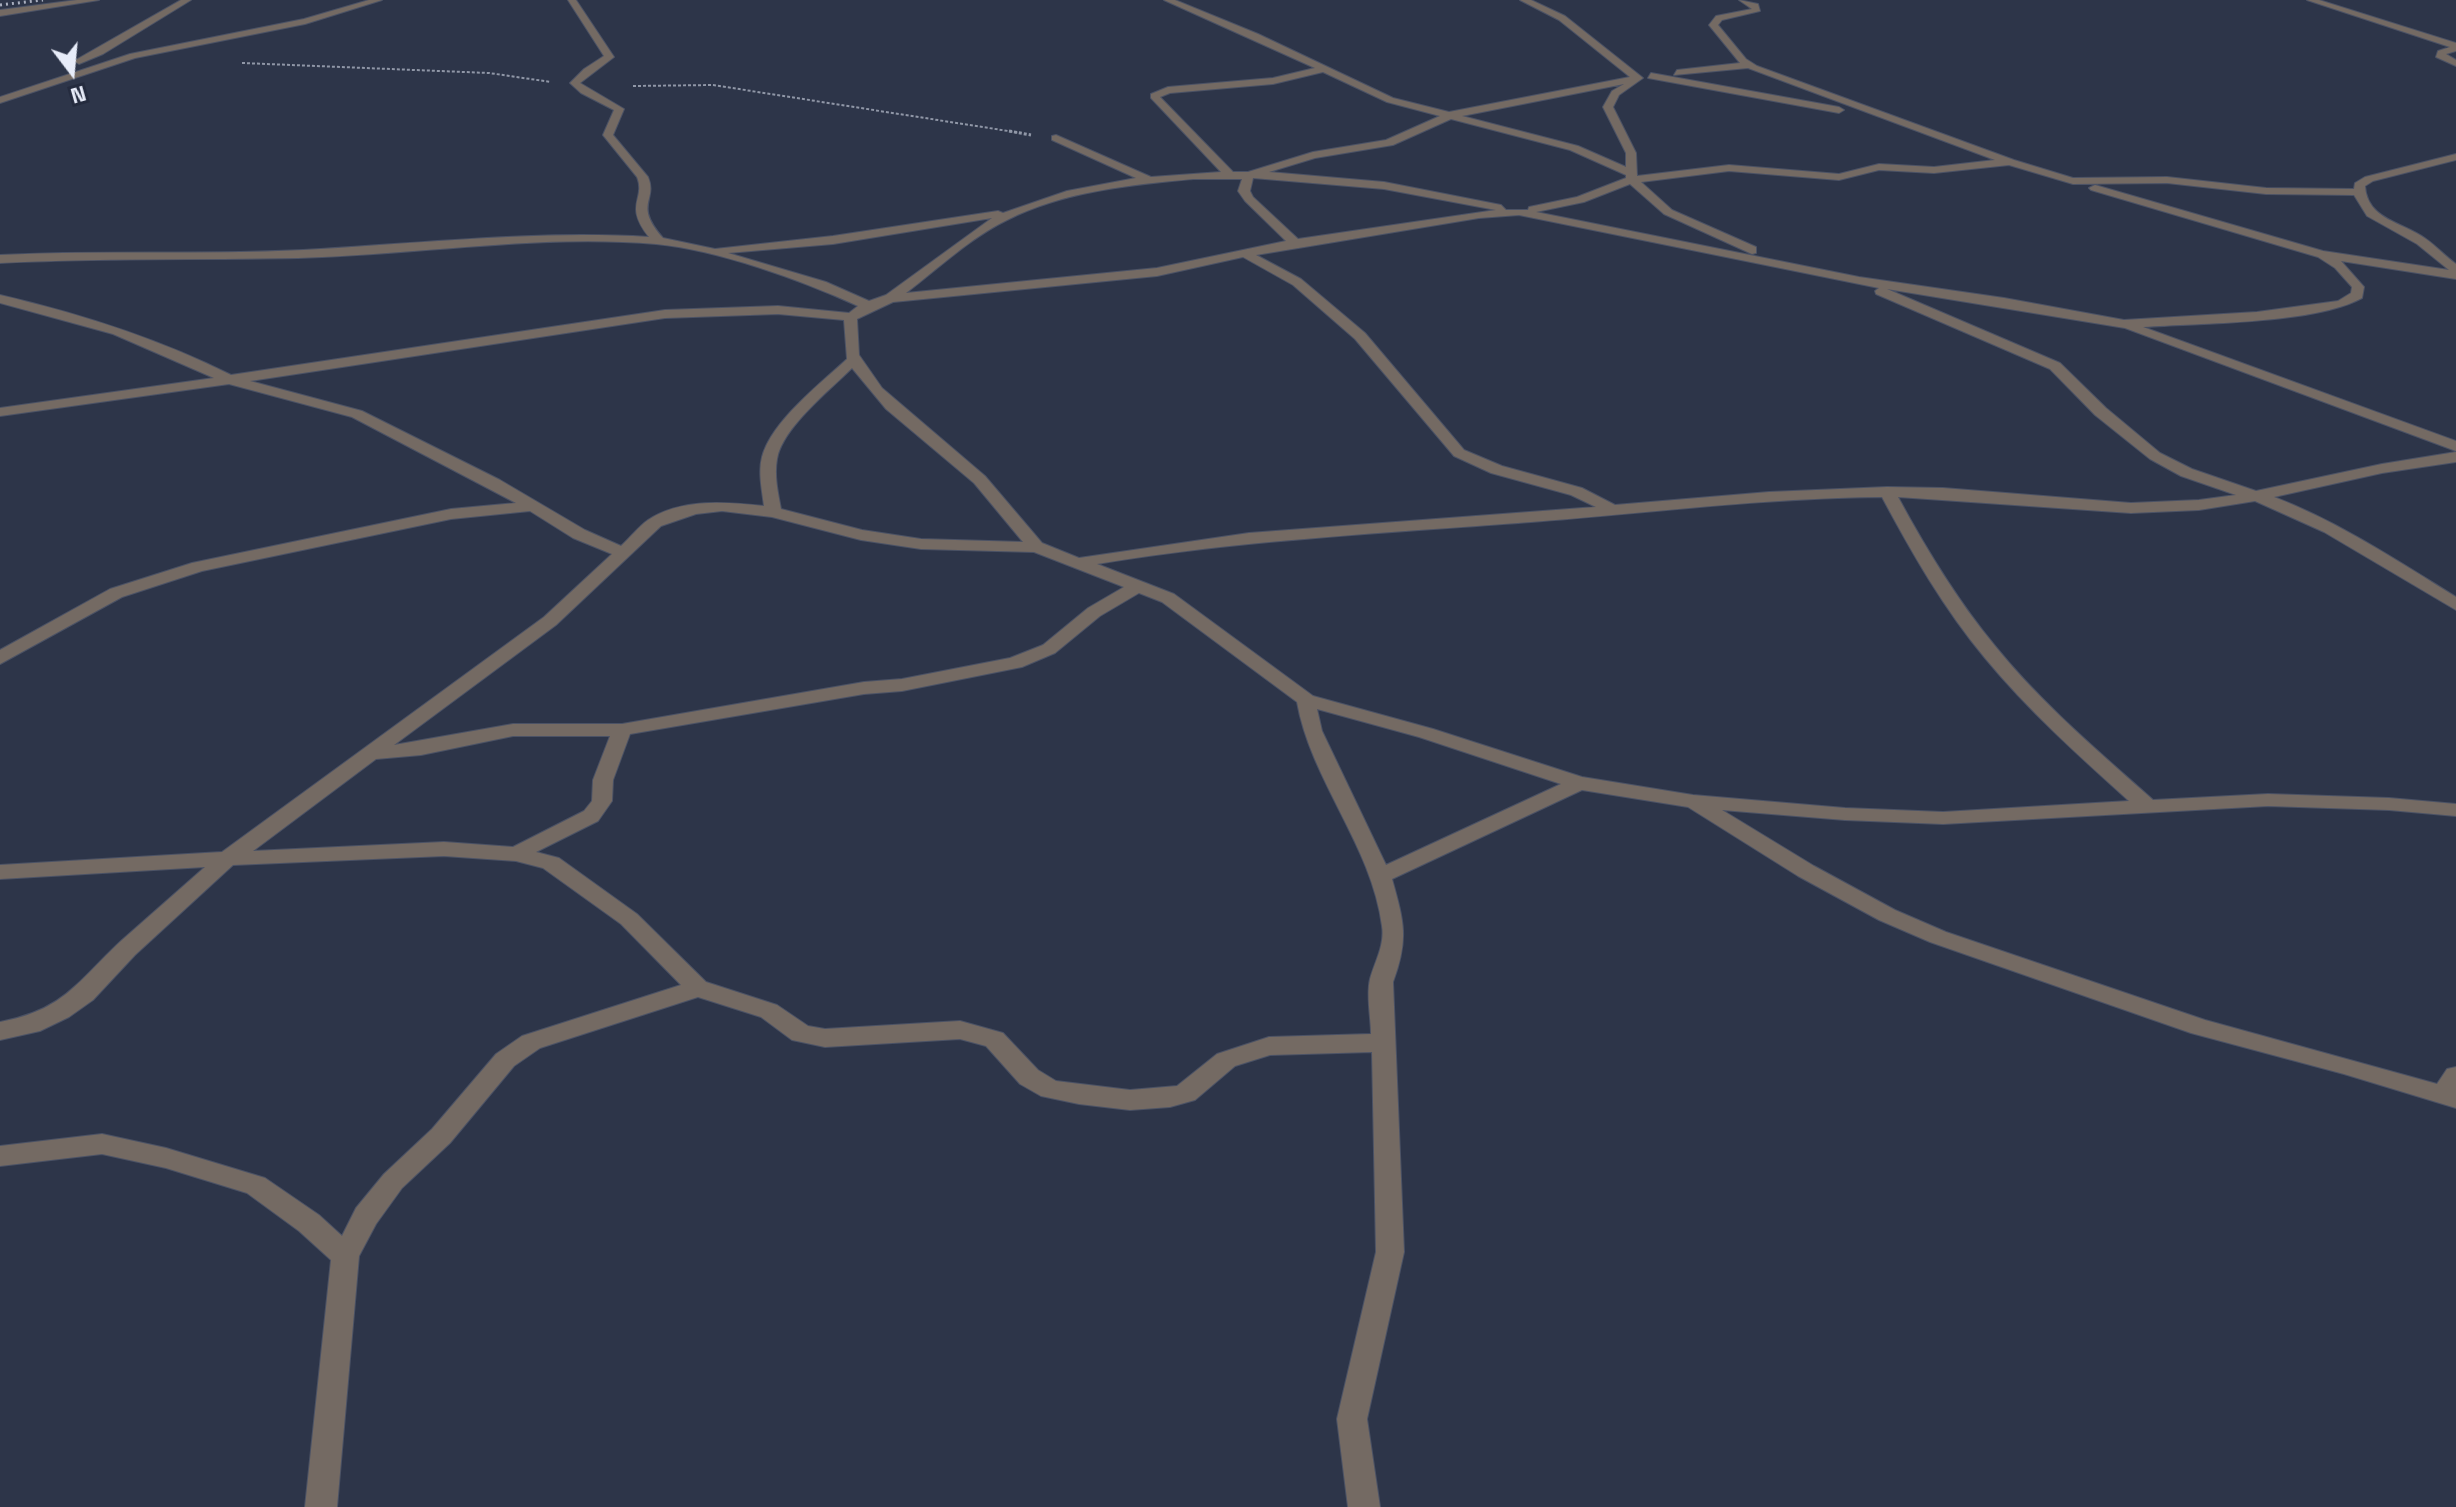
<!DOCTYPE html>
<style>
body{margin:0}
#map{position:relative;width:2456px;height:1507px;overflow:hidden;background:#2d3549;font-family:"Space Grotesk",sans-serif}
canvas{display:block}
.north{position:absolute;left:32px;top:32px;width:80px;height:80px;-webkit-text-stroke:6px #242b3e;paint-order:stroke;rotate:164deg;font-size:22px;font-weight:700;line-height:32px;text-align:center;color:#e7ecf9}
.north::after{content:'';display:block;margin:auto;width:28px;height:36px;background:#e7ecf9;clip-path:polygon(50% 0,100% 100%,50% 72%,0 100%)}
</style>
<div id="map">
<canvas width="2456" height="1507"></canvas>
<div class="north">N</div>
</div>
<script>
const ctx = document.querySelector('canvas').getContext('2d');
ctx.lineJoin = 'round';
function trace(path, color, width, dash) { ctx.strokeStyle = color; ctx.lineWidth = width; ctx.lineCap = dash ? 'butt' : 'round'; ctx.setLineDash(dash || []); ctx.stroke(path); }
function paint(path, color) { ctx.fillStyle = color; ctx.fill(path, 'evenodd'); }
const pathFar1 = new Path2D(`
 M242,63L489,73L551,82
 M633,86L713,85L1021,133`);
const path = new Path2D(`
 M1009,131L1031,135`);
const minor = new Path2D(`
 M77,0H99L0,16V10Z
 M181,0H191L103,54L79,64L74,61Z
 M369,0H382L305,24L135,58L0,103V97L130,54L304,19Z
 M568,0H576L614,57L580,83L624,109L613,135L648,177C658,201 633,204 663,238L715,249L833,236L998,211L1003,213L1067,191L1136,178L1052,140V136L1056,135L1151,177L1221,172L1151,98V94L1168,87L1273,78L1315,68L1164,0H1175L1258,34L1393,98L1449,112L1630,77L1559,20L1520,0H1531L1565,16L1643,78L1619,95L1613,107L1636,153L1637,176L1729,165L1839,174L1879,164L1934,167L1995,160L1748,68L1674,75L1677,70L1740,63L1709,25L1716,16L1752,9L1739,0L1758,4L1760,11L1722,20L1718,25L1746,59L1757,66L2014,160L2073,178L2167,177L2266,188L2354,189L2355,183L2365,177L2456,154V160L2373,181L2365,186C2367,220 2403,222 2426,239C2436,246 2445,256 2456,264V279L2341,261L2364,287L2362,298C2315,324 2199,323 2143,327L2456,441V451L2125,328L1887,289L2060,363L2106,408L2160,453L2192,469L2256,491L2382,464L2456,452V462L2382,473L2274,497C2339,522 2398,561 2456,597V610L2324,532L2255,501L2199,510L2131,513L1898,497C1926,549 1957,600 1995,646C2041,703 2098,751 2153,800L2268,794L2389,798L2456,804V816L2389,810L2268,806L1943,824L1845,820L1722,810L1814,866L1895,910L1946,932L2205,1020L2437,1084L2447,1069L2456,1067V1108L2344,1074L2191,1033L1930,942L1879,920L1798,876L1688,807L1582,790L1392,879C1404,922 1409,939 1393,982L1404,1252L1367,1419L1380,1507H1348L1337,1419L1376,1252L1372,1052L1270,1055L1235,1066L1195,1100L1170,1107L1130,1110L1079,1104L1041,1096L1020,1084L986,1046L960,1039L825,1047L792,1040L761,1017L698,997L540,1048L514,1066L450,1143L402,1188L376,1224L359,1256L337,1507H305L331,1260L299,1231L247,1193L166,1168L102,1154L0,1166V1146L102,1134L166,1148L265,1178L319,1215L342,1236L356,1208L384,1174L432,1129L496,1054L522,1036L681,985L621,924L543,868L516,861L444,856L233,865L135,955L93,1000L69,1017L40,1031L0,1040V1022C64,1010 77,982 121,941C149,916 177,892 205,867L0,879V865L222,852L544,617L612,554L573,538L530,511L451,519L202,571L122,597L0,664V650L110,589L192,563L451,509L516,503L352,417L229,384L0,416V408L214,378L113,334L0,303V295C81,314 157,338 231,375L665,310L778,306L849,313L858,306C801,280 718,250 656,244C537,234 417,255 298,258C198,260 99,258 0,263V255C101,250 203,255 303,250C418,244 534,230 649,237C623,204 646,200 637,177L603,135L614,110L581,93L570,83L584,69L604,56ZM1323,72L1387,102L1440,116L1386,140L1313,152L1248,172H1233L1160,97L1170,93L1273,84ZM1624,84L1612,91L1603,107L1626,153V167L1578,146L1462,116ZM1451,119L1570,150L1626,175V178L1577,197L1529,207L1528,210H1506L1501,205L1384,182L1269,172L1315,158L1393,145ZM2009,165L2073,184L2167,183L2266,194L2354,195L2367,216L2417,244L2449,270L2323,251L2095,185L2089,188L2091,190L2318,257L2335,268L2352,287L2351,293L2338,301L2257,312L2124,320L2004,298L1859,277L1536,212L1584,202L1630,184L1664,214L1752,254L1756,253V247L1672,210L1641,182L1729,171L1839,180L1879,170L1934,173ZM1253,178L1384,189L1496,210L1298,239L1253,197L1250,191ZM1193,179H1242L1238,191L1245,201L1286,241L1157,268L906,293C939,268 970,238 1007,220C1064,191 1131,185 1193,179ZM1519,215L1879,288L1875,291L1876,294L2050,369L2095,415L2150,459L2181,476L2236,495L2199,500L2131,503L1943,488L1887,487L1769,492L1615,505L1582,488L1502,466L1464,450L1365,333L1301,279L1256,255L1479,218ZM992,218L886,295L869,301L826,282L728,253L833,244ZM1243,257L1293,285L1355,339L1454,456L1491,473L1571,495L1596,507L1249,533L1079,558L1042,543L985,476L882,388L859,355L857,319L893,302L1157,276ZM778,314L844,320L847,359C821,383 771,422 762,457C758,472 762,490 764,506C726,502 682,498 648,520C638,527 630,538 621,546L585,530L500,480L362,411L250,381L665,318ZM852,368L886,409L974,483L1023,542L921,539L862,530L781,509C778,493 774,476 777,459C782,428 830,390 852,368ZM1882,497C1912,553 1944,609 1985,658C2028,710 2079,756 2129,801L1943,812L1845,808L1693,795L1582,777L1433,729L1313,696L1174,594L1097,564C1240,540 1386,533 1531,522C1648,513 1764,498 1882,497ZM722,511L772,517L861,540L921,549L1034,552L1124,587L1088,608L1043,645L1010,658L902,679L864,682L622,724H513L394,745L556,625L661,526L696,514ZM1139,593L1162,602L1297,702C1311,781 1372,846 1382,926C1385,945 1375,961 1370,979C1366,995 1371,1018 1371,1034L1269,1037L1217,1054L1177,1086L1130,1090L1056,1081L1038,1070L1003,1033L960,1021L825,1029L808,1026L777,1005L706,982L637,914L559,858L536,852L598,821L612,801L613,780L630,734L864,694L902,691L1022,667L1055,653L1100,616ZM1317,709L1419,737L1561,784L1386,865L1322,731ZM513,736H610L593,780L592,801L584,811L513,847L444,842L253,851L376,759L421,755Z
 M2307,0H2319L2456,43V51L2446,54L2456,60V66L2436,57L2438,51L2450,47Z
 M1651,73L1839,107L1844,110L1839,113L1648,78Z`);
const rail = new Path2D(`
 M0,5L43,0`);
trace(minor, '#4b5265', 2);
trace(pathFar1, '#9097a7', 2, [3, 2]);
trace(path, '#9097a7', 3, [3, 2]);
paint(minor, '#746a63');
trace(rail, '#a9afbf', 3, [2, 4]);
</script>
